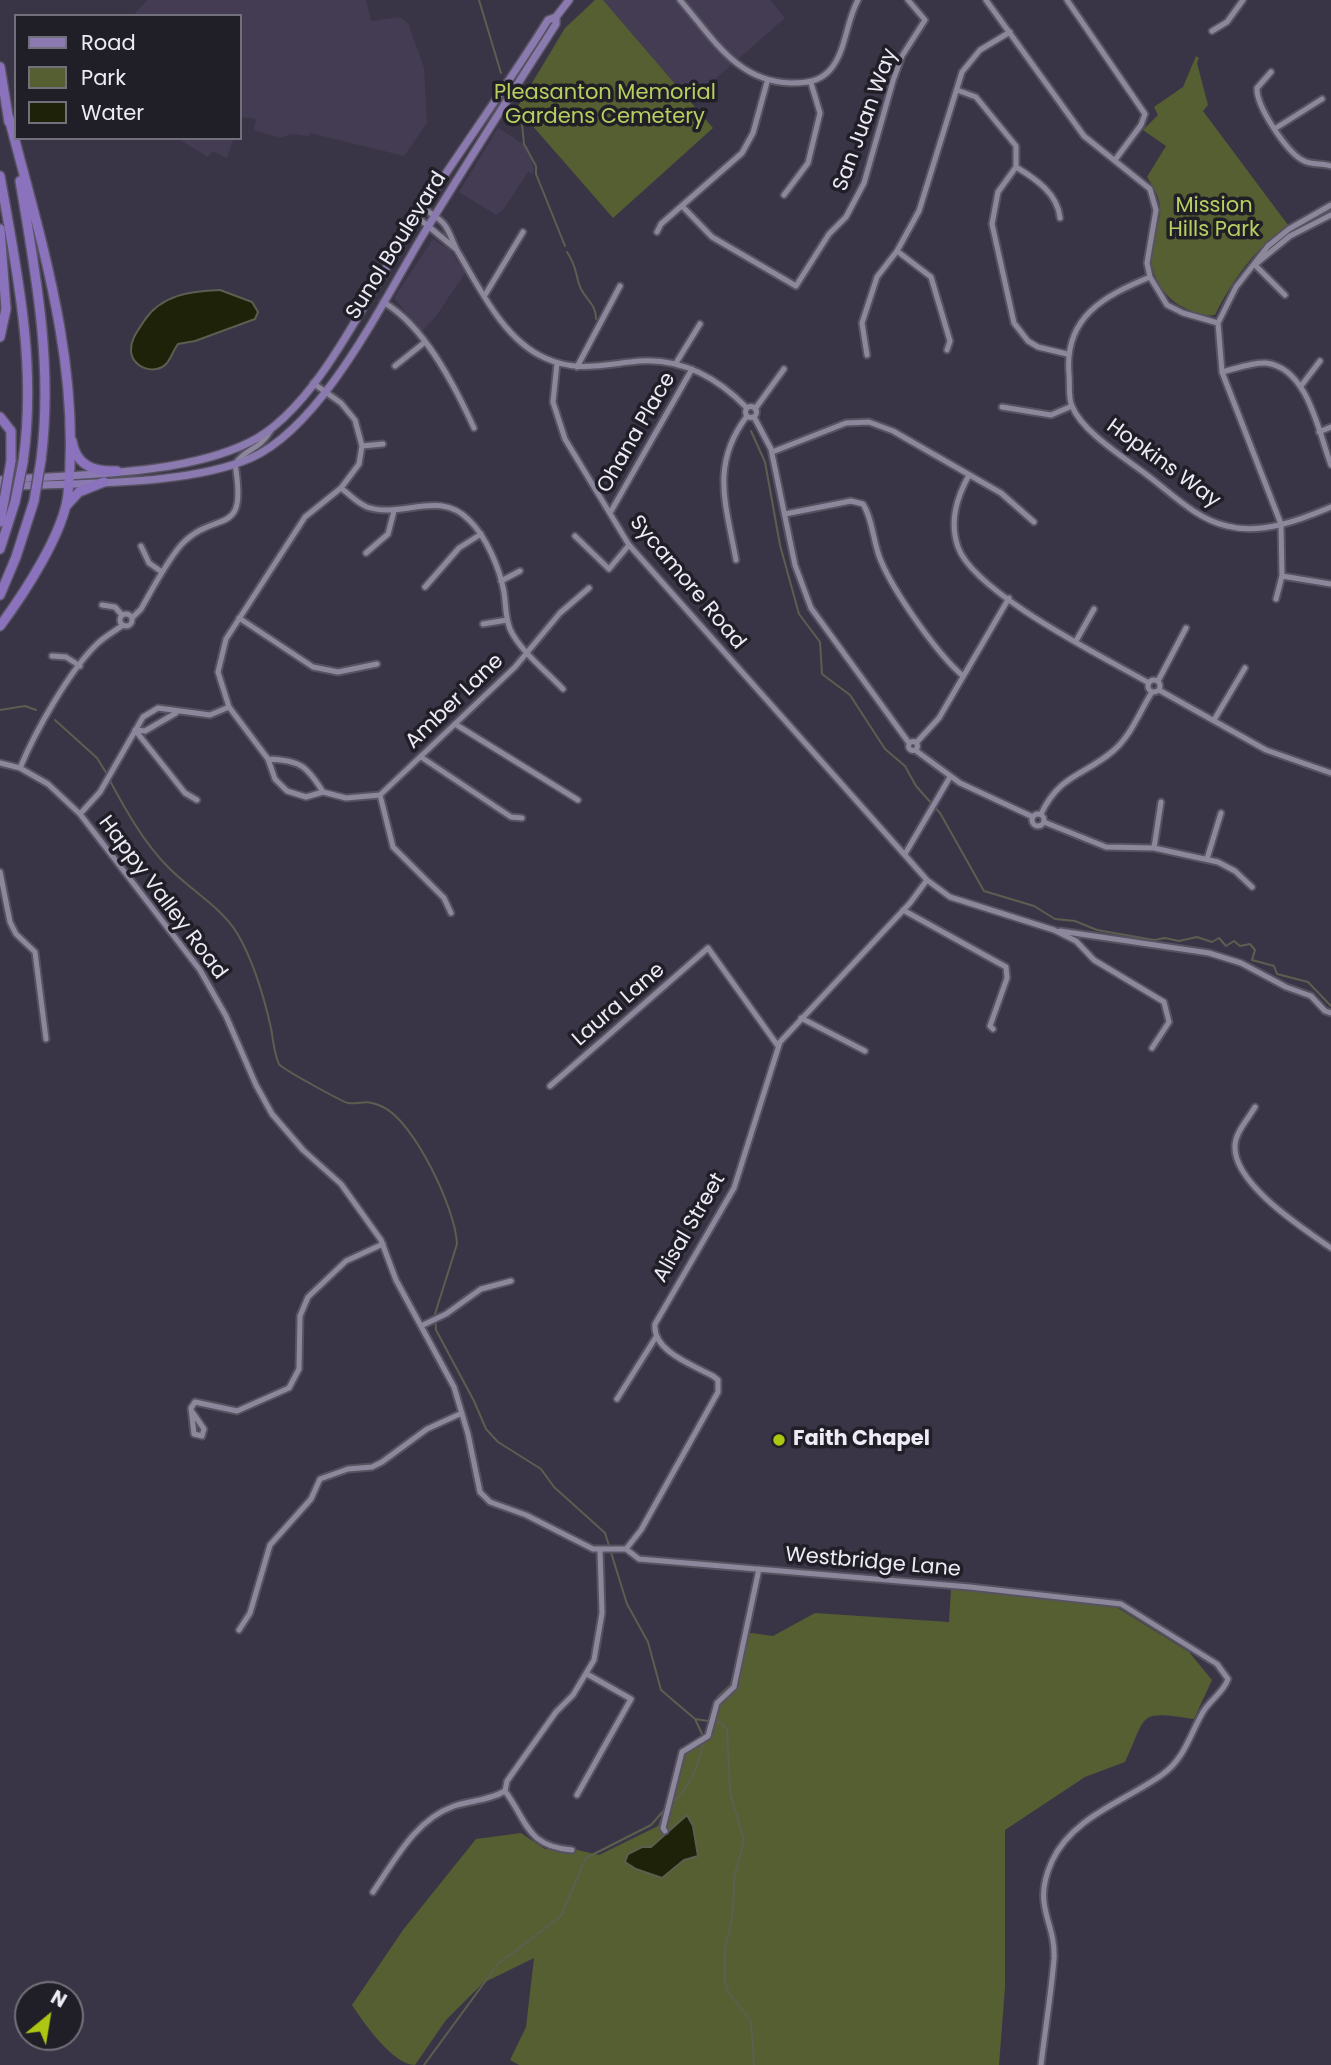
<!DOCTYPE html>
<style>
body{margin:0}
#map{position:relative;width:1331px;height:2065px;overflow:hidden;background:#3a3546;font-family:Poppins,sans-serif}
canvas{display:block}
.legend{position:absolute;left:14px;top:14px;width:228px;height:126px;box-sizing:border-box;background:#201e26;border:2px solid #72707a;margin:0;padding:9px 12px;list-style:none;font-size:21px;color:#eeebf7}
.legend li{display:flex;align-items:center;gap:14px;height:35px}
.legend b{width:35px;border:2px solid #72707a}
.north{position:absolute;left:14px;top:1981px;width:70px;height:70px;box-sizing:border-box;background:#201e26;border:2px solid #72707a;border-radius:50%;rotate:30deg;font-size:19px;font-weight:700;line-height:28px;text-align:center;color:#eeebf7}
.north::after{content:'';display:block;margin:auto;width:24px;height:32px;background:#acc612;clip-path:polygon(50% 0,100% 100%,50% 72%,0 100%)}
</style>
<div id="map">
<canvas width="1331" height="2065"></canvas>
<ul class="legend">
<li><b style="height:9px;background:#8b7aaf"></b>Road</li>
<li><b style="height:19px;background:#555f32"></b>Park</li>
<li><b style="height:19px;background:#1d2208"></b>Water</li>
</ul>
<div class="north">N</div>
</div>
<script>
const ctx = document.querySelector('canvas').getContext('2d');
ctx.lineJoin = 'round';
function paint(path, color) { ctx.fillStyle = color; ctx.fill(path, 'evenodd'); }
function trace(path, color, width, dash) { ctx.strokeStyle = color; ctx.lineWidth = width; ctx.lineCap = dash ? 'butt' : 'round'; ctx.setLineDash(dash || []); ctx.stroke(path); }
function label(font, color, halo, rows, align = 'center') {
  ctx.font = font + ' Poppins,sans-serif'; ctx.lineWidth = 7; ctx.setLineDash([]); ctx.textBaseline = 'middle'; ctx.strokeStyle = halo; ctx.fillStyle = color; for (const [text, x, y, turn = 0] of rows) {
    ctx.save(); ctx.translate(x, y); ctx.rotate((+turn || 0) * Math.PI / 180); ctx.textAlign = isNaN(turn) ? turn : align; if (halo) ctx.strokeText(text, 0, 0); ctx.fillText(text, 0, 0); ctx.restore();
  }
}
const built = new Path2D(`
 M147,0H366L371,21L399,17L408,23L424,68L427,123L404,156L310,133L309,136L291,134L280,138L254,130L256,119L241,117L240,121V16H133Z
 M603,0H770L785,18L690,101Z
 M498,128L528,147L534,169L533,174L528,172L503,210L496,215L459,192Z
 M177,138H234L227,158L213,151L208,157Z
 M433,239L450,250L465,273L436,316L422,331L394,298Z`);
const green = new Path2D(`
 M595,0H603L713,128L613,218L517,108L565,28Z
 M1196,56L1199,58L1197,63L1208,105L1203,111L1288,225C1256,248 1232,280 1215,315C1203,317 1190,311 1179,305C1157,291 1146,264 1153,238C1156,228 1161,218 1160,207C1159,195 1153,187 1147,177L1166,146L1143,130L1158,115L1154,107L1183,87Z
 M951,1589L1113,1605L1189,1652L1212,1680L1194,1719C1137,1711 1148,1712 1125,1762L1085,1777L1005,1830V1987L999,2065H519L510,2060L526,2027L534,1958L483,1983L446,2020L415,2065C393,2065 364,2023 352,2005L403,1930L476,1839L521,1833L545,1849L569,1848L599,1855L658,1826L674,1781L679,1751L705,1734L717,1696L730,1684L744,1632L773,1636L815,1613L949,1622Z`);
const water = new Path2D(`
 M220,290L252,302L258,312L255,319L195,341L178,344C174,349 171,358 167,363C156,376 131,368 131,350C131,338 138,331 144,321C161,295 190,291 220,290Z
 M687,1815L693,1826L698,1856L684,1860L662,1878L636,1869L625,1862L628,1854L642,1847H651Z`);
const stream = new Path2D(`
 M479,0L501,73
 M512,110L513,117L522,124L524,144L536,166V174L565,246
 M567,252C578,268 575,276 581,289C587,301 596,304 596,319
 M751,431L765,462L780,545L799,614L820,642L822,674L850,695L885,749L905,766L916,786L940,813L984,891L1034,906L1055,919L1075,921L1097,930L1154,940L1165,938L1179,941L1197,937L1212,942L1219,938L1226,946L1234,941L1240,946L1250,944L1255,950L1252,960L1274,966L1277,974L1308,982L1331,1006
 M0,710L25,706L36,710
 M55,720L97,758L107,774
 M109,779C125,809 144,843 168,867C189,889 221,907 237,933C253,960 264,997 271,1028C273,1038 274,1055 279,1064C282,1069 343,1102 348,1103C362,1105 364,1098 383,1107C414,1121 456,1210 457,1244L435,1314L436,1330L474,1401L486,1429L498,1442L541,1469L554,1487L605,1533L627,1604L648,1642L661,1690L695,1719L721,1723L727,1729L730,1792L744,1841L735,1874L732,1918L725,1948V1981L729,1993L751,2021L754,2065
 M695,1719L703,1736
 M672,1803C689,1790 700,1762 704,1741
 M424,2065L498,1964L561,1916L586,1858L651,1825L665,1809`);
const minor = new Path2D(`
 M680,0C713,38 737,82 791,83C806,83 819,82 830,70C846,52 846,21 858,0
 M986,0L1084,136L1150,189L1156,210L1147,263L1150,277L1167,305L1183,313L1218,323
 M1067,0L1145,114L1141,125L1115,160
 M1212,31L1227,22L1243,0
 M1271,72L1257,88C1256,106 1287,153 1304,161C1312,165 1322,163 1331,166
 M957,90L976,97L1016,146V167L998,192L992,224L1014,323L1028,341L1038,347L1067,354
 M1276,128L1322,99
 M1016,167C1036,179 1058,194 1060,218
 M784,195L808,163L820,113L811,83
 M682,206L712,237L796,286L829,234L846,217L864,183L893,81L902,56L925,20L908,0
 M423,208C430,213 439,218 444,224C451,233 453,244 458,252C480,289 504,340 545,358C577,373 606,364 639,361C682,358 718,378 747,408
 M417,217L456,249
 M657,232L661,224L742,153L753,133L767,82
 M897,251L931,277L950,341L947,350
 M1257,263L1290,236L1331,215
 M1254,264L1285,295
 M1150,277C1104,296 1064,317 1069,374C1070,384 1068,398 1072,406C1082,432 1125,458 1147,475C1171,493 1196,519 1227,526C1261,535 1300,520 1331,507
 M485,295L523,232
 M383,302C424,325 455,386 474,428
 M867,355L862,323L877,277L897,251L919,211L962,72L980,50L1010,32
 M557,363L553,402L565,439L629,545L927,880L950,897L1054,930L1076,941L1094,960L1164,1002L1169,1022L1152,1048
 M676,363L700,324
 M395,366L425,342
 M577,367L620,286
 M1222,372C1235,369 1252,362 1266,363C1308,368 1318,431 1331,465
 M313,383L341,403L355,420L362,446L359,464L341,488L305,517L226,639L218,672L229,707L268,759L275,779L287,791L306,797L323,792L346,798L380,795L515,667L560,613L589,588
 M1301,386L1320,361
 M745.5 412a5.5 5.5 0 1 1 11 0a5.5 5.5 0 1 1-11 0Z
 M1002,407L1051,415L1072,406
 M755,409L784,369
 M754,417L771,449L795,565L811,608L909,743
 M1319,432L1331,427
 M362,446L383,444
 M772,452L846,423L869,422L893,431L1001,493L1034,522
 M969,475C957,497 949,521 958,547C974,593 1105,658 1149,683
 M341,488C349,494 357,503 367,507C402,519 439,489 469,520C486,536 500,569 504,592C506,605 505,616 510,629C520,651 546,671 563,689
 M610,513L692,369
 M785,514L851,501L863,504C873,519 873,543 881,561C894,592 937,654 963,676
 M575,536L609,569L629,545
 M141,546L149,563L162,572
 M366,553L388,534L394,511
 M736,560C726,504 710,465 747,416
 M1282,576L1331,584
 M501,581L520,571
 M425,587L459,548L481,534
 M1276,599L1282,576L1281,524L1222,372L1218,323L1236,287L1268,246L1289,229L1331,205
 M102,605L115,607L122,615
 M120 620a6 6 0 1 1 12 0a6 6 0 1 1-12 0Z
 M132,618L141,609C153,588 165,564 181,545C217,507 248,541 235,464C248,446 258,452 271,430
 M239,618L313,667L338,672L377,664
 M483,624L507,620
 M1076,641L1094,609
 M52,656L66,657L80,666
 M1148 686a6 6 0 1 1 12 0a6 6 0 1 1-12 0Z
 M1158,681L1186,628
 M1159,690L1266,750L1331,773
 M1214,720L1245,668
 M455,724L578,800
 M135,730L185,793L197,800
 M135,730L145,731L176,713
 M908.5 746a4.5 4.5 0 1 1 9 0a4.5 4.5 0 1 1-9 0Z
 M916,743L939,718L1009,598
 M915,750L960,783L1033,817
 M421,757L511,817L522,818
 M268,759C300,760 307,766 323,792
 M0,763L20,768L48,784L80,814L200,970L226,1016L256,1085L272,1114L303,1150L341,1184L381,1240L396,1280L454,1387L468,1434L480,1492L490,1502L526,1515L593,1549H626
 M20,768C35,732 69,671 97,644C104,637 115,631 123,625
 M380,795L393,847L444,898L451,913
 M1032 820a6 6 0 1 1 12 0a6 6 0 1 1-12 0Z
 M80,814L100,792L143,717L158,708L210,715L229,707
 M1041,814C1060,774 1084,776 1113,751C1131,736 1140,711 1152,692
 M1044,822L1106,847L1154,848L1218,862L1235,871L1252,887
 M1154,848L1161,802
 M905,854L950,777
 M1207,859L1221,813
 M0,872L10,922L16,934L35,952L46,1039
 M903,910L1006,967L1007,978L990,1026L993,1029
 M1060,931L1209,953L1241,963L1286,987L1311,996L1325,1011L1331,1013
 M801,1018L865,1051
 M550,1086L708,948L778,1046
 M1255,1107C1248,1119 1235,1133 1235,1146C1233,1184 1304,1229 1331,1248
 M423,1325L446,1314L481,1289L511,1281
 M617,1399L656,1337
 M193,1413L204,1429L202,1436L194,1434L191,1408L195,1402L237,1411L289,1388L299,1369L300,1316L308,1297L346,1261L383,1244
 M626,1549L639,1559L970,1587L1121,1604L1217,1664L1228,1679C1224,1692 1210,1700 1203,1712C1190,1734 1185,1758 1163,1774C1126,1801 1073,1816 1052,1861C1031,1908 1056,1920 1054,1959C1051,1995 1045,2030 1041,2065
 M626,1549L641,1530L718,1392V1380L713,1376C693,1365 652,1351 655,1324L734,1188L780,1042L910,903L927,880
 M239,1630L250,1613L270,1545L311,1499L320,1479L348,1469L372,1467L382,1462L427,1429L462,1413
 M577,1795L631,1699L587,1674
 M665,1831L663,1828L682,1752L708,1736L717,1703L734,1687L759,1569
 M572,1850C526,1846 528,1822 505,1791L507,1781L556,1712L573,1695L594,1660L602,1613L600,1551
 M373,1892C395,1860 415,1820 454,1806C472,1800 488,1801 505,1791`);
const major = new Path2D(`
 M0,480C76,474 182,476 250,442C319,408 371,287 413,223C457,155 505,89 548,20L556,17L569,0
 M0,487C73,482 185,487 251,458C323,426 383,301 423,235C466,164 511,94 556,24V17`);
const highway = new Path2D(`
 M0,67L9,122
 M0,176C17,272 37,364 23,462
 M20,181C36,275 53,365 41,460
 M0,229L6,309L0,337
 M0,417L11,431V461
 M72,441C76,466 94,472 117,471
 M67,505L79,492L104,482
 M0,522L4,501
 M0,549L15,502
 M0,595L16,557L34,501
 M0,626C23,595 64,533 68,494C81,365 41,241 9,118`);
const highwayBridge = new Path2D(`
 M4,501L11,461
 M34,501L41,460
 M15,502L23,462`);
const markers = [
 [779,1440,7,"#acc612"]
];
const parkNames = [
 ["Pleasanton Memorial",605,94],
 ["Gardens Cemetery",605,118],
 ["Mission",1214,207],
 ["Hills Park",1214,231]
];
const streetNames = [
 ["San Juan Way",866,120,-70],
 ["Sunol Boulevard",397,246,-58],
 ["Ohana Place",637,433,-60],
 ["Hopkins Way",1163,464,36],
 ["Sycamore Road",687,583,50],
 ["Amber Lane",455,702,-44],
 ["Happy Valley Road",162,898,53],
 ["Laura Lane",619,1005,-41],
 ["Alisal Street",690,1228,-60],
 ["Westbridge Lane",873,1563,5]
];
const poiNames = [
 ["Faith Chapel",793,1440]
];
paint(built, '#433c53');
paint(green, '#555f32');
paint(water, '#1d2208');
trace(water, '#5c5e50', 2);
trace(stream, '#5c5e50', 2);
trace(minor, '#565261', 9);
trace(major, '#565261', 10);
trace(highway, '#565261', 12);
trace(minor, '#8c879b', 5);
trace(major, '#8b7aaf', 7);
trace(highway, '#8a72bc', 9);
trace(highwayBridge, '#565261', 12, []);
trace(highwayBridge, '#8a72bc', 9);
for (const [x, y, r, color] of markers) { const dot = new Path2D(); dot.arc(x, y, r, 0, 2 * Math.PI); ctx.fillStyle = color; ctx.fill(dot); trace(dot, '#201e26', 2.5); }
label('21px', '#b8ce5f', '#201e26', parkNames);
label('21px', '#eeebf7', '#201e26', streetNames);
label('bold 21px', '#eeebf7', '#201e26', poiNames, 'left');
</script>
